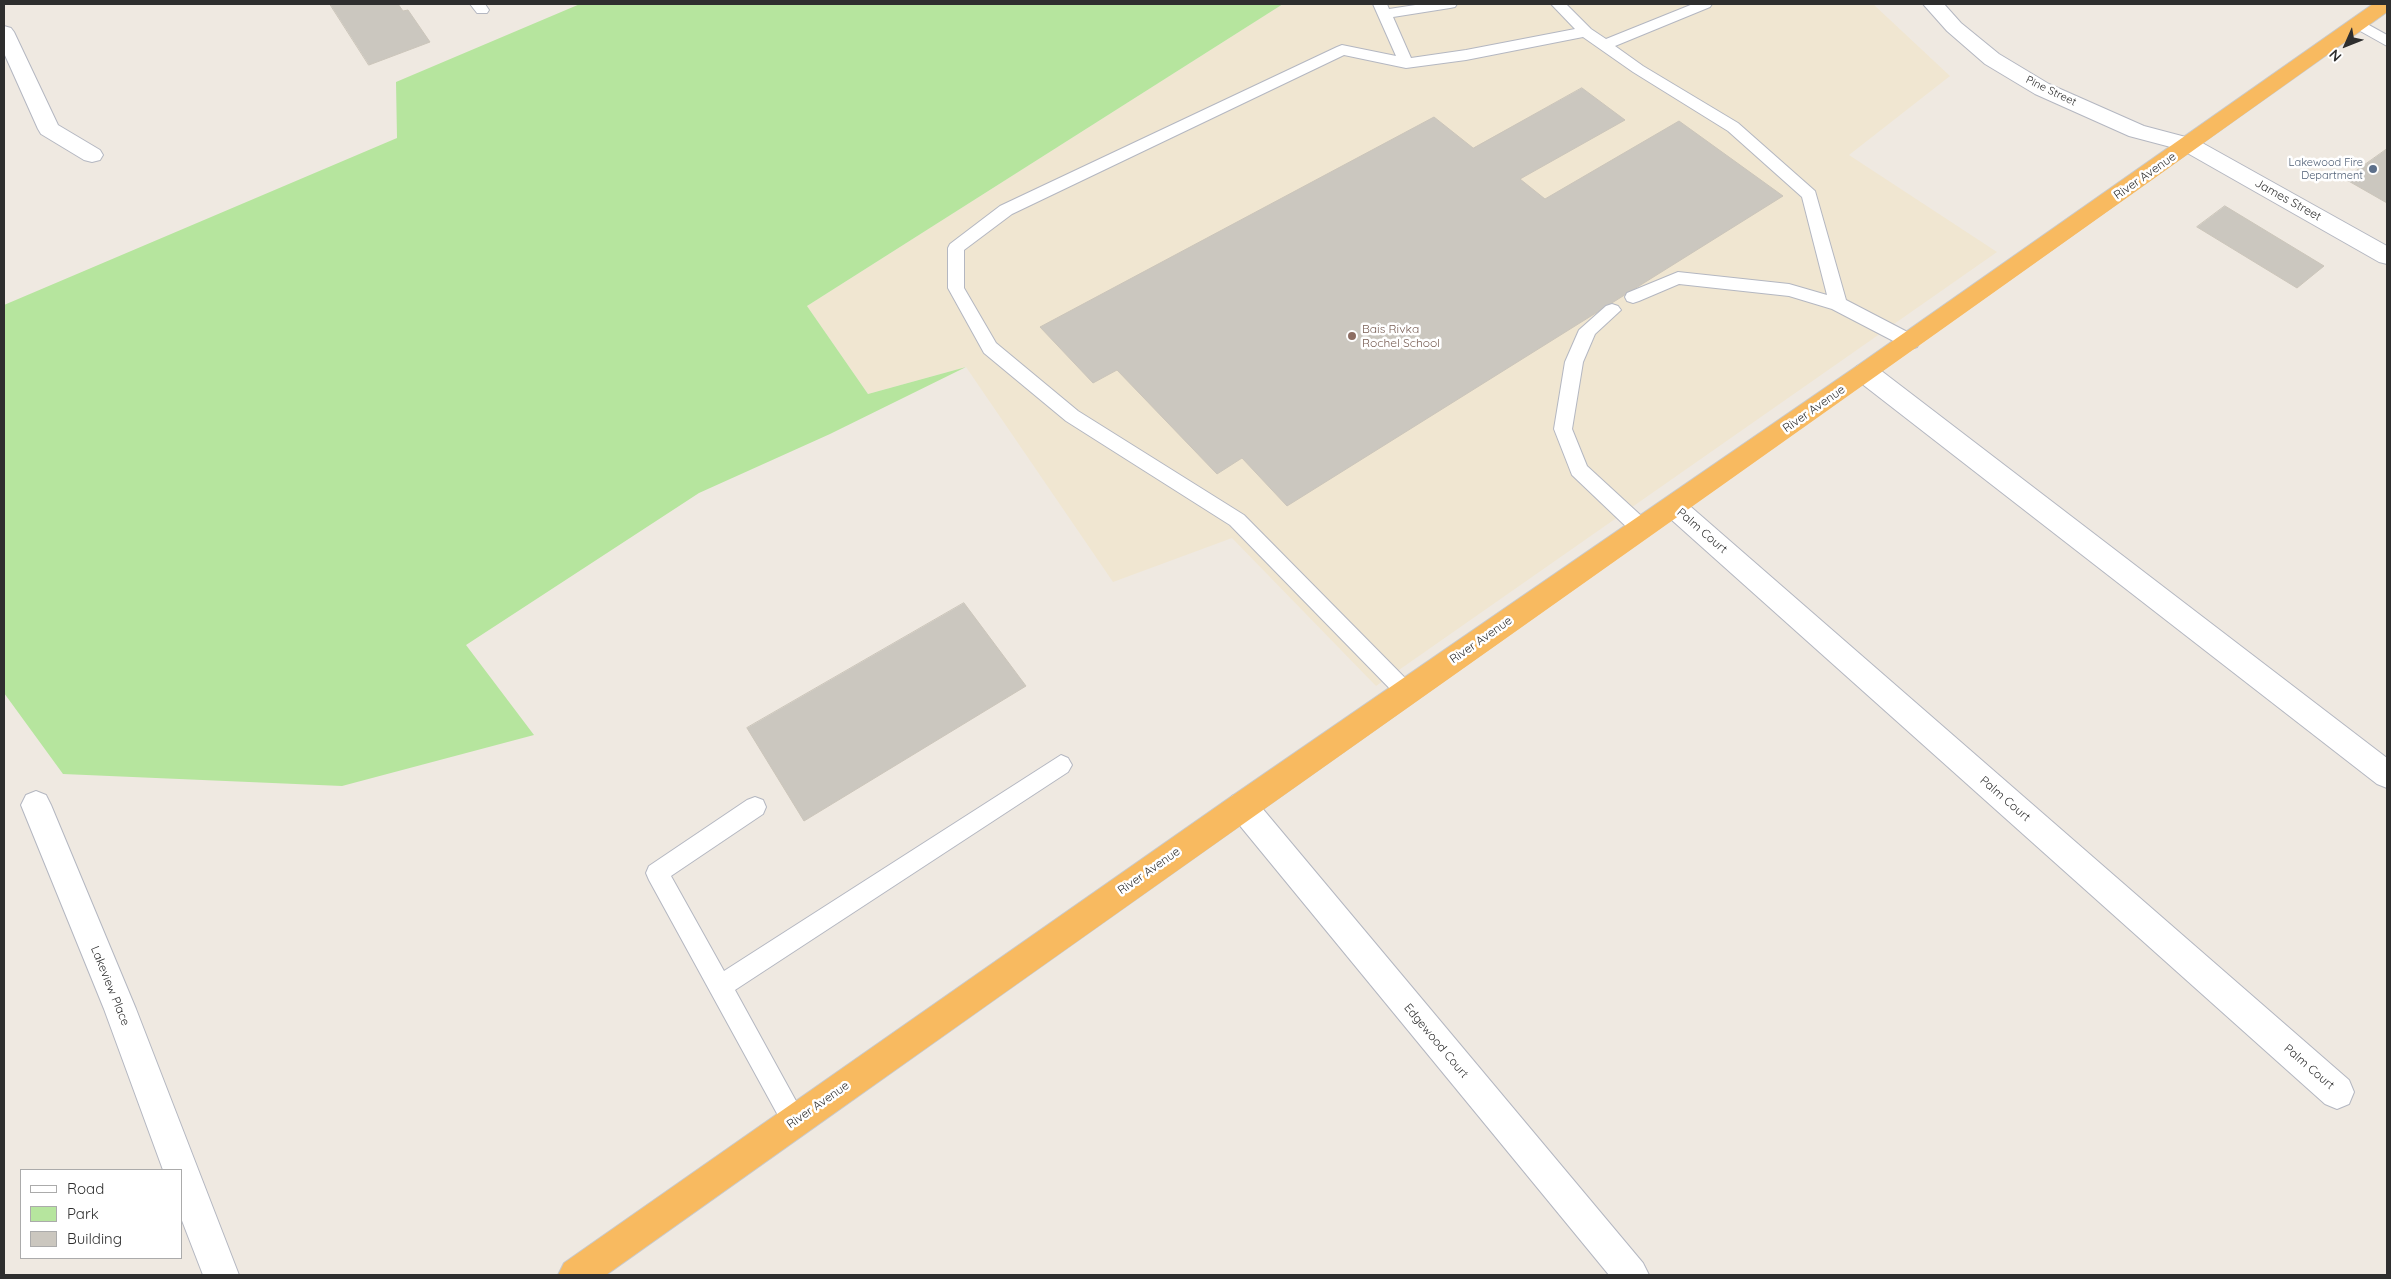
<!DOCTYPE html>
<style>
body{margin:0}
#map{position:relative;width:2391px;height:1279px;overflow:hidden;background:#efe9e1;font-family:Quicksand,sans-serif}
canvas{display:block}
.frame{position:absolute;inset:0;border:5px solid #2e2e2e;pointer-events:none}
.legend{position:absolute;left:20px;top:1169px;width:162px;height:90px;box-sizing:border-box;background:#fff;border:1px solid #ababab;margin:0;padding:6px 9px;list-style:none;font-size:15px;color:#2e2e2e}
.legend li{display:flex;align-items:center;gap:10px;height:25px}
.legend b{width:25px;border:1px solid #ababab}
.north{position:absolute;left:2321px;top:20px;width:50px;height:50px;-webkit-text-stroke:4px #fff;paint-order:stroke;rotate:226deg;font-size:14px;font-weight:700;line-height:20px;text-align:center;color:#2e2e2e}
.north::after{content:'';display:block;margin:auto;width:18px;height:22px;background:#2e2e2e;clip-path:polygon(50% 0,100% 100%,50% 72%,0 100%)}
</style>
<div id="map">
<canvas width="2391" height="1279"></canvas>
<div class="frame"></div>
<ul class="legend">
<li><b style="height:6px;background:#fff"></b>Road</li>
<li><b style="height:14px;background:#b6e59e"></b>Park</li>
<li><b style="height:14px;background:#cbc7bf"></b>Building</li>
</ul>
<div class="north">N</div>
</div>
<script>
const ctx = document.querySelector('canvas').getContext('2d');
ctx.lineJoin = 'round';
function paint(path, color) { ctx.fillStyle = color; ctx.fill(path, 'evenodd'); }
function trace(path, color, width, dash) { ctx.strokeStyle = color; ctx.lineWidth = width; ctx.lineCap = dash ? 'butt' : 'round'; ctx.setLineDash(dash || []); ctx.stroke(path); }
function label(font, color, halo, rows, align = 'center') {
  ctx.font = font + ' Quicksand,sans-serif'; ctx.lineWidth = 5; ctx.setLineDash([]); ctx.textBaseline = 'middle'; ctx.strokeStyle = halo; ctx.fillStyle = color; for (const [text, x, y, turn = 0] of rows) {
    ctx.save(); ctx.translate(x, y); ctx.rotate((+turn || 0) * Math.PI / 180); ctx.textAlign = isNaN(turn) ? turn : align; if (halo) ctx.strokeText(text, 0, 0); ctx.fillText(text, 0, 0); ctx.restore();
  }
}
const education = new Path2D(`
 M1283,4H1873L1950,76L1849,155L1997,252L1376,686L1232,538L1113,582L966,367L868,394L807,306Z`);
const green = new Path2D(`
 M580,4H1283L807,306L868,394L966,367L830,434L699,493L466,645L534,735L342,786L63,774L4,693V305L397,138L396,82Z`);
const building = new Path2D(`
 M330,4H398L403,11L408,10L430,42L369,65Z
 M1582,88L1625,120L1520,179L1545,199L1679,121L1783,196L1287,506L1242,458L1217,474L1117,370L1093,383L1040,327L1434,117L1473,148Z
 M2387,149V203L2345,179Z
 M2225,206L2324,266L2297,288L2197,227Z
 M964,603L1026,686L804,821L747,728Z`);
const service = new Path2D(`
 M470,4H485L489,10L487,13H477Z
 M1373,4H1387L1389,9L1422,4H1457L1455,7L1450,8L1393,17L1411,58L1466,50L1575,29L1551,4H1566L1591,29L1606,39L1693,4H1712L1710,7L1615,46L1643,66L1738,123L1815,191L1846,300L1917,337L1920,342L1917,347L1911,349L1905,347L1832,309L1789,296L1679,284L1639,301L1633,303L1627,301L1625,297L1627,293L1678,272L1789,284L1827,295L1802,197L1728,131L1633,72L1583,37L1466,60L1406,68L1344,55L1012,214L964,250V288L996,343L1078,411L1244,515L1413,686L1416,692L1413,698L1406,701L1399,698L1230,525L1066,421L984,353L948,288V248L950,244L1000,206L1337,47L1342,45L1396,56Z
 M2358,19L2387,35V46L2353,27L2351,24L2353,21Z
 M1612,304L1618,306L1621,310L1595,334L1583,362L1572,429L1587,466L1649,523L1652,529L1649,535L1642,537L1635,535L1572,475L1554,429L1565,362L1579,330L1606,306Z
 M1061,755L1068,758L1072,765L1068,772L735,990L807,1121L804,1130L795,1133L786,1130L649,880L646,873L649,866L747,800L755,797L763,800L766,807L763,814L671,876L724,971Z`);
const minor = new Path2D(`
 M4,26L11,28L14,32L58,125L100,150L103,155L100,160L92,162L84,160L41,134L38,129L4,53Z
 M1866,364L1875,366L2387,758V788L2377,784L1857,380L1854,373L1857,366Z
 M1674,496L1683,500L2349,1080L2354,1092L2349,1104L2337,1109L2325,1104L1665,514L1661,507L1665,500Z
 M36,791L46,795L51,805L136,1009L239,1275H203L181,1218V1170H163L104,1009L21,805L26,795Z
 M1242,792L1252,796L1643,1263L1649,1275H1609L1232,816L1227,806L1232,796Z`);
const tertiary = new Path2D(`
 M1923,4H1944L1961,23L1999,54L2049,84L2144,126L2197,140L2387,246V264L2379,262L2182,150L2129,136L2035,94L1985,64L1947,31Z`);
const trunk = new Path2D(`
 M2373,4H2387V12C1795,436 1199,854 606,1275H558L564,1263L1232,796L1857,366Z`);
const markers = [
 [2373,169,5,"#5c6f8a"],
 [1352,336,5,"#8d6e63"]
];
const farStreetnames = [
 ["Pine Street",2051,91,26]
];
const farServicenames = [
 ["Lakewood Fire",2363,163],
 ["Department",2363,176]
];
const streetNames = [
 ["River Avenue",2145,176,-35],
 ["James Street",2288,200,29],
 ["River Avenue",1814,409,-35],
 ["Palm Court",1702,531,41],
 ["River Avenue",1481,640,-35],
 ["Palm Court",2005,799,41],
 ["River Avenue",1149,871,-35],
 ["Lakeview Place",110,986,68],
 ["Edgewood Court",1436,1041,50],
 ["Palm Court",2309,1067,41],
 ["River Avenue",818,1105,-35]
];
const educationNames = [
 ["Bais Rivka",1362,329],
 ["Rochel School",1362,343]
];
paint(education, '#f0e6d1');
paint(green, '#b6e59e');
paint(building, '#cbc7bf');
trace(building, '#cbc5ba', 1);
trace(service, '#b4b7c1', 2);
trace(minor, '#b4b7c1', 2);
trace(tertiary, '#b4b7c1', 2);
trace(trunk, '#c9c9c9', 2);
paint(service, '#fff');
paint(minor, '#fff');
paint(tertiary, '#fff');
paint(trunk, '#f8ba60');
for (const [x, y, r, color] of markers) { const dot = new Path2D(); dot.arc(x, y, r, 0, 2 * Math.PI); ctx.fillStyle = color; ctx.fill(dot); trace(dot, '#fff', 2); }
label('11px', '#2e2e2e', '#fff', farStreetnames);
label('11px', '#4e5e75', '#fff', farServicenames, 'right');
label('12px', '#2e2e2e', '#fff', streetNames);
label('12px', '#785e54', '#fff', educationNames, 'left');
</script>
